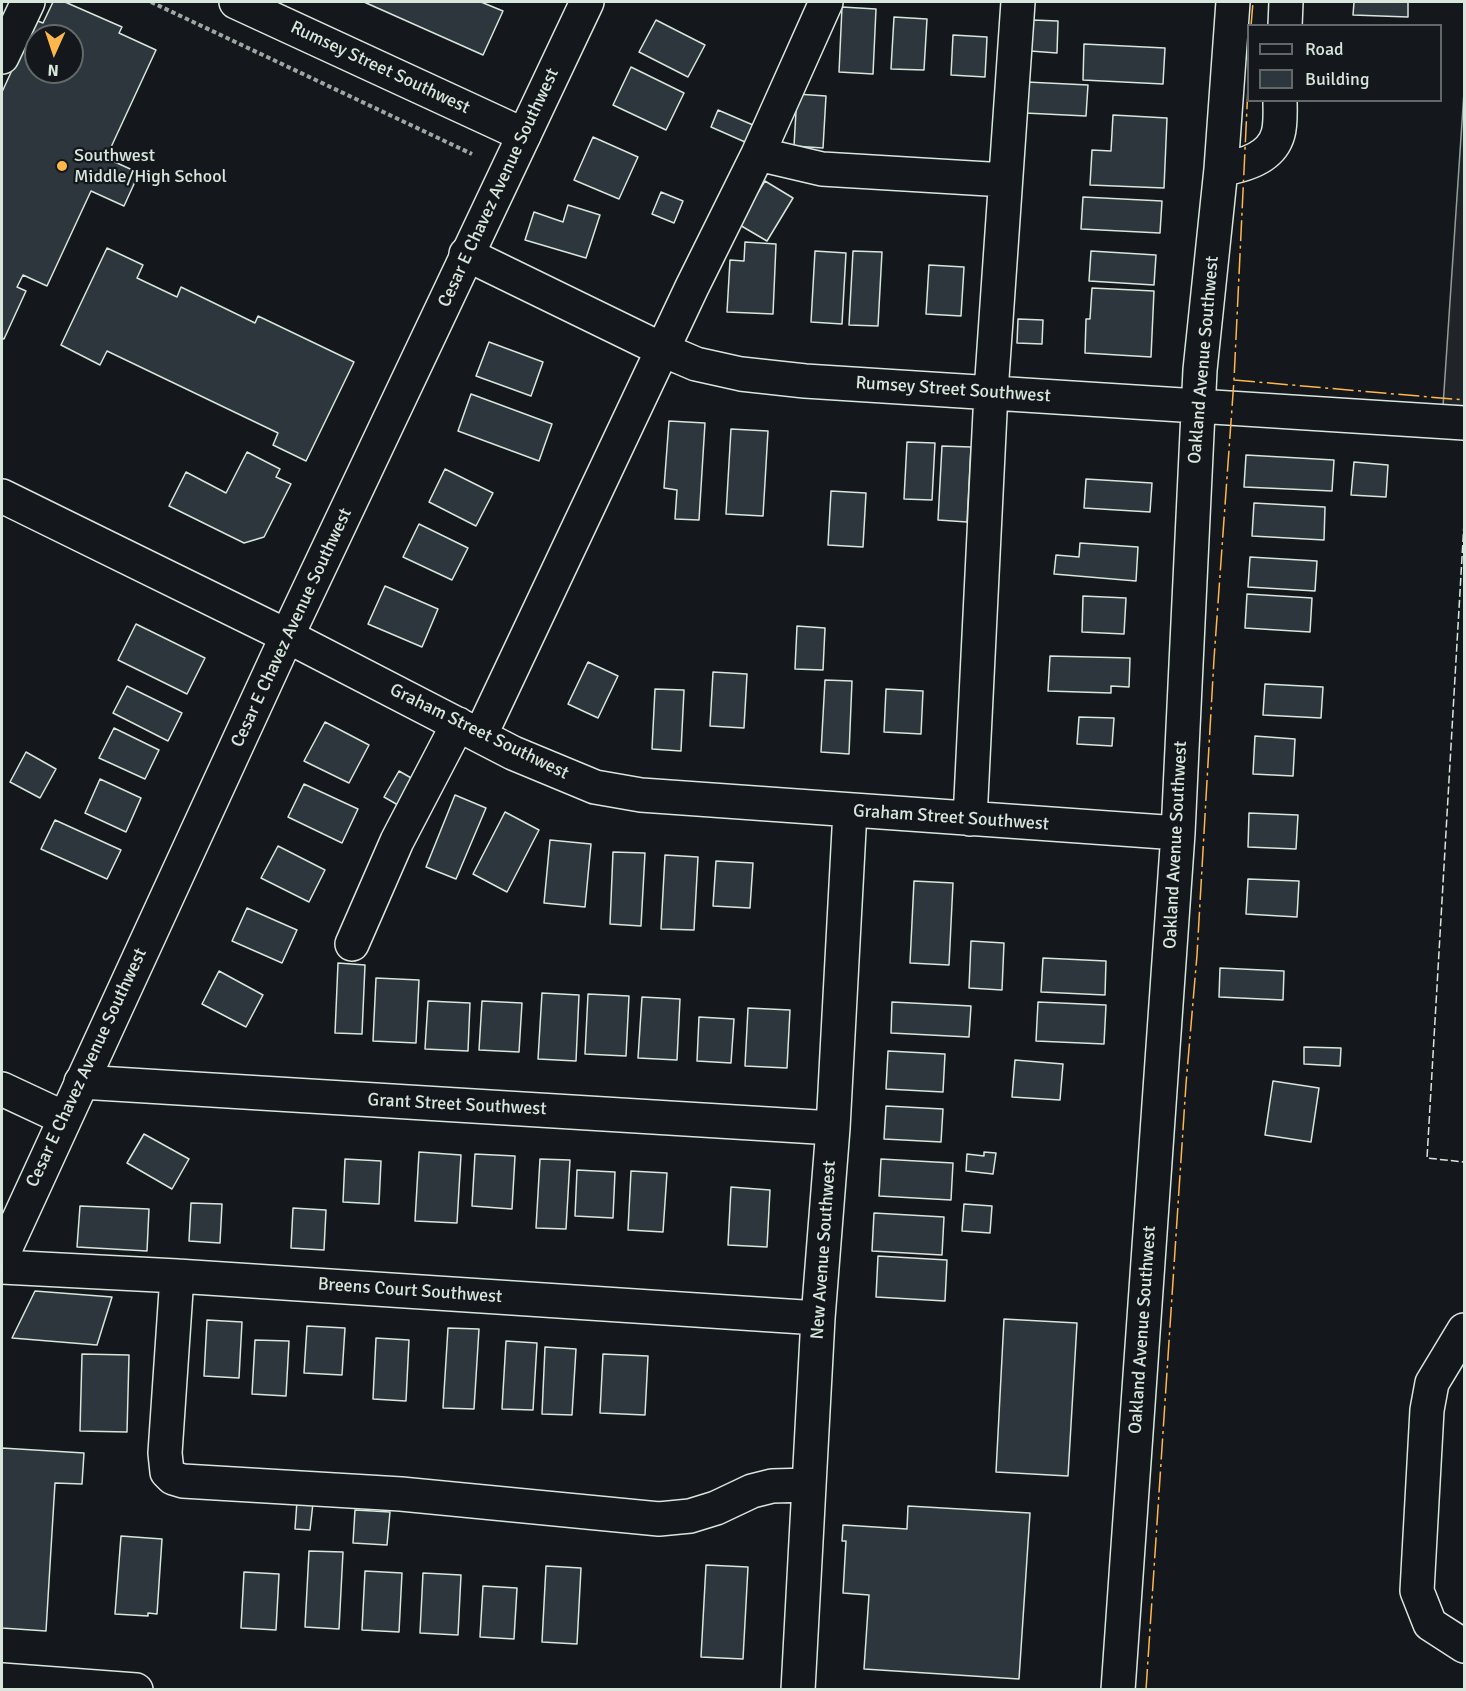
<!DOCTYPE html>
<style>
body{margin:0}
#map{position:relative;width:1466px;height:1691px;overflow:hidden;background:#14181c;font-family:Signika,sans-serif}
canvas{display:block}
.frame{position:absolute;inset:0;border:3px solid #d8e6dc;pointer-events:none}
.legend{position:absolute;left:1247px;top:24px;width:195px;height:78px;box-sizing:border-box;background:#14181c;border:2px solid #626a69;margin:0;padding:8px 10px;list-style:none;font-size:18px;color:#d8e6dc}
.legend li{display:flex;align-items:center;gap:12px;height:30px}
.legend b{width:30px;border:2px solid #626a69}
.north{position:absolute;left:24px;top:24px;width:60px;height:60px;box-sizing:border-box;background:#14181c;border:2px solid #626a69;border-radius:50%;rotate:183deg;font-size:16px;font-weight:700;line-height:24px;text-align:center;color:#d8e6dc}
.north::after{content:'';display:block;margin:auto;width:21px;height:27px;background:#ffb74d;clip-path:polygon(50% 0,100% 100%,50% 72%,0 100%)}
</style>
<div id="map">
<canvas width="1466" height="1691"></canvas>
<div class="frame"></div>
<ul class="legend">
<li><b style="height:8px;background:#14181c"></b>Road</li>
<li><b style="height:16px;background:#2c363c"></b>Building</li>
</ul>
<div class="north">N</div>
</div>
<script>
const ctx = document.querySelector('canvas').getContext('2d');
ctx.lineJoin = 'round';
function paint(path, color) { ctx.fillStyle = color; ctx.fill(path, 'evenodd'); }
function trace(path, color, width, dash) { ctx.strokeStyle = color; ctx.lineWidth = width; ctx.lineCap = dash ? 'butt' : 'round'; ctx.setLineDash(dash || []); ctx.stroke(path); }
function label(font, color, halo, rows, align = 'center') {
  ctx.font = font + ' Signika,sans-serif'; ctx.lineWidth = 4.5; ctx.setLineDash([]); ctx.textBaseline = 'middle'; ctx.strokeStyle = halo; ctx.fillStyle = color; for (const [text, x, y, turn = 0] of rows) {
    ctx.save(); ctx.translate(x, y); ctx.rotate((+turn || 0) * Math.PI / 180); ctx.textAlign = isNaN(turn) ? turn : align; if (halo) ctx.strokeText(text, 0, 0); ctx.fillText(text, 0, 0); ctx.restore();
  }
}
const green = new Path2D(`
 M1464,92V423L1442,421Z`);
const building = new Path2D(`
 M53,2H65L122,27L119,33L156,50L106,158L139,173L124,206L91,191L47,286L23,275L17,287L26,291L4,339L2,338V92L35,20L43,23ZM36,36H72V72H36Z
 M364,2H481L503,11L483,55Z
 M1354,2H1408V17L1353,15Z
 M842,7L876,9L873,74L839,72Z
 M894,17L927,19L924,70L891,69Z
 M656,20L705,45L688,77L639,52Z
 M1032,20L1058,21L1057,53L1030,51Z
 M953,35L987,37L985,77L951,75Z
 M1084,44L1165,48L1163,84L1083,80Z
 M631,67L684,93L666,130L613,105Z
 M1027,82L1088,85L1086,116L1025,113Z
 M797,94L826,96L823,148L794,146Z
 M718,110L753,125L745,142L711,127Z
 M1113,115L1167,118L1164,188L1090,185L1092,150L1111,151Z
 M593,137L638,157L619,199L574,180Z
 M765,181L793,198L767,241L738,224Z
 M661,192L683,201L674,223L652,214Z
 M1083,197L1162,201L1160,233L1081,229Z
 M568,205L600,215L586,258L525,240L534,212L563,222Z
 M745,242L776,244L773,314L727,312L730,260L744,261Z
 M107,248L143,265L137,278L177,297L181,287L255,323L258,316L354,362L306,461L273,445L278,433L107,351L100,365L61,345Z
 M815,251L846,253L842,324L811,322Z
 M853,251L882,252L878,326L849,325Z
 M1091,251L1156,255L1154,285L1089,281Z
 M929,265L964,267L961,316L926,314Z
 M1092,288L1154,291L1151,357L1085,353L1086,319H1090Z
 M1018,319L1043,320L1042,344L1017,343Z
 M489,342L543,362L531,396L476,376Z
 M471,394L552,424L539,461L458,431Z
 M669,421L705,423L699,520L675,519L677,490L664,488Z
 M731,429L768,431L763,516L726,514Z
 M907,442L935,443L932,500L904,499Z
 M942,446L971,447L967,522L938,520Z
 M247,452L280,469L276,477L291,484L264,537L244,543L169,506L186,472L226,493Z
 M1246,455L1334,460L1332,491L1244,487Z
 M1354,462L1388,465L1386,497L1351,495Z
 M445,469L493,493L476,526L429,502Z
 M1086,479L1152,483L1150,512L1084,508Z
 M831,491L866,493L863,547L828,545Z
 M1254,503L1325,507L1324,540L1252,536Z
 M419,524L468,548L452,580L403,557Z
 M1080,543L1138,547L1136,581L1054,574L1056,555L1079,557Z
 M1250,557L1317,561L1315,591L1248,587Z
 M385,586L438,609L422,647L368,624Z
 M1247,594L1312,598L1310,632L1245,628Z
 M1083,596L1126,598L1124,634L1082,632Z
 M136,624L205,658L187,694L118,660Z
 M797,626L825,628L823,670L795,669Z
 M1050,656L1130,658L1129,687L1111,686V693L1048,691Z
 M588,662L618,676L598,718L568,704Z
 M713,672L747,674L744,728L710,726Z
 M825,680L852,681L849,754L821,752Z
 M1265,684L1323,687L1321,718L1263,715Z
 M127,686L182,713L168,741L113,713Z
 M655,689L684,690L681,751L652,749Z
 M886,689L923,691L921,734L884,732Z
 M1079,717L1114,718L1112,746L1077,744Z
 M325,722L369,745L349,783L304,761Z
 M114,728L159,750L145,779L99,758Z
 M1255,736L1295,739L1293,776L1253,774Z
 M26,752L56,769L40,798L10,782Z
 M399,771L420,783L405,809L384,797Z
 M100,779L141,798L126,832L85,813Z
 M304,784L358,809L342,843L288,817Z
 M455,795L486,808L456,879L426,867Z
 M505,812L539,830L507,892L473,874Z
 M1249,813L1298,815L1296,849L1248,847Z
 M55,820L121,850L107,879L41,849Z
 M550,840L591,844L585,907L544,903Z
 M278,846L325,870L309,902L261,878Z
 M613,852L645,853L641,926L610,924Z
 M665,855L698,857L694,930L661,929Z
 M716,861L753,863L750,908L713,906Z
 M1248,879L1299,881L1297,917L1246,914Z
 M914,881L953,883L949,965L910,963Z
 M247,908L297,930L282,963L232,941Z
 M971,941L1004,943L1002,990L969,988Z
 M1043,958L1106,961L1105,995L1041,992Z
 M338,963L365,965L362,1034L335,1033Z
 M1220,968L1284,971L1283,1000L1219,997Z
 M219,971L263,995L246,1027L202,1004Z
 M376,978L419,980L416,1043L373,1041Z
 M542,993L579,995L576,1061L538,1059Z
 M588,994L629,996L626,1056L585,1054Z
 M642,997L680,999L677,1060L638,1058Z
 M428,1001L470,1003L468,1051L425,1049Z
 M482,1001L522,1003L519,1052L479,1050Z
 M892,1002L971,1006L969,1037L891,1033Z
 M1038,1002L1106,1005L1104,1044L1036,1041Z
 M748,1008L790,1010L787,1068L745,1066Z
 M699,1017L734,1019L731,1063L697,1061Z
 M1304,1047L1341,1048L1340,1066L1304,1064Z
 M888,1051L945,1054L943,1092L886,1089Z
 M1015,1060L1063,1064L1060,1100L1012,1097Z
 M1273,1081L1319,1088L1311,1142L1265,1135Z
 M886,1106L943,1109L941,1142L884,1139Z
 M144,1134L189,1159L172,1189L127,1163Z
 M419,1152L461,1155L457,1223L415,1221Z
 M984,1152L996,1153L993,1174L966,1171L967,1154L984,1156Z
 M475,1154L515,1156L512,1209L472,1206Z
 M345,1159L381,1161L379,1204L343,1202Z
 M540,1159L570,1160L566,1229L536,1228Z
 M881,1159L953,1163L951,1200L879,1196Z
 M577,1170L615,1172L613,1218L575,1216Z
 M631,1171L667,1173L663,1232L628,1230Z
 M731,1187L770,1190L767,1247L728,1245Z
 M191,1203L222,1204L220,1243L189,1241Z
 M964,1204L992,1206L990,1233L962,1231Z
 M80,1206L149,1209L147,1251L77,1247Z
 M293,1208L326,1210L324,1250L291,1248Z
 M874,1213L944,1217L942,1255L872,1251Z
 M878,1256L947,1260L945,1301L876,1297Z
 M35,1291L112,1297L97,1345L12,1338Z
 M1004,1319L1077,1323L1068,1476L996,1472Z
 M207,1320L242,1322L239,1378L204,1376Z
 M307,1326L345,1328L342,1375L304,1373Z
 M448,1328L479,1329L474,1409L443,1408Z
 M376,1338L409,1340L406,1401L373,1399Z
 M255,1340L289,1341L286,1396L252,1394Z
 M506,1341L537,1343L533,1410L502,1409Z
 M545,1347L576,1349L572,1415L542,1414Z
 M82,1354L129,1355L127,1432L80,1431Z
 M603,1354L648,1356L645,1415L600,1413Z
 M2,1448L84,1453L82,1484L55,1483L46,1631L2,1628Z
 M297,1501L313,1503L310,1530L295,1529Z
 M908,1506L1030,1513L1019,1679L864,1669L869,1595L843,1593L846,1541H842L843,1525L907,1529Z
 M355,1510L390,1512L387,1545L353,1543Z
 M121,1536L162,1539L157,1614L148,1613V1616L115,1614Z
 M309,1551L343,1552L339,1629L305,1627Z
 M706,1565L748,1567L743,1659L701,1657Z
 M546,1566L581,1568L577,1644L542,1642Z
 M365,1571L402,1573L399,1632L362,1630Z
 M244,1572L279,1574L276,1630L241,1628Z
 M423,1573L461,1575L458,1635L420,1633Z
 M483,1586L517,1588L514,1639L480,1637Z`);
const path = new Path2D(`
 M151,2L472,154`);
const minor = new Path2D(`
 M236,2L524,135
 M1285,26L1286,2
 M2,57L28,2
 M758,154L822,169L1005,180
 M1221,169C1243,166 1271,159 1278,134C1281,124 1280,111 1280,100
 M466,254L663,350L696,364L741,374L805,381L1464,423
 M2,496L287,636L513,753L595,787L641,795L1178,833
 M480,736L692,287L758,154L826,2
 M970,819L991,392L1018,2
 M352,944L397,841L458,724
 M81,1082L833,1128
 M2,1089L64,1118
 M2,1267L177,1276L818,1318
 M177,1276L165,1453L167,1472L173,1478L183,1481L401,1494L659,1519L690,1516L716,1508L752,1491L772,1486L809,1485
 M1464,1330L1432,1383L1427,1410L1417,1591L1430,1624L1464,1646
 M2,1680L136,1690
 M798,1690L818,1318L833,1128L850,811
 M1118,1690L1178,833L1200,370L1221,169L1233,2`);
const major = new Path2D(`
 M2,1256L287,636L587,2`);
const fence = new Path2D(`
 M1464,523L1427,1158L1464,1162`);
const power = new Path2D(`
 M1251,26L1253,2
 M1234,380L1464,400
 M1146,1690L1186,1084L1197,955L1214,659L1234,380L1248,87`);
const markers = [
 [62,166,6,"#ffb74d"]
];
const streetNames = [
 ["Rumsey Street Southwest",380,68,25],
 ["Cesar E Chavez Avenue Southwest",499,188,-65],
 ["Oakland Avenue Southwest",1204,360,-85],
 ["Rumsey Street Southwest",953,390,4],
 ["Cesar E Chavez Avenue Southwest",292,628,-65],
 ["Graham Street Southwest",479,732,26],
 ["Graham Street Southwest",951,818,4],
 ["Oakland Avenue Southwest",1176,845,-87],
 ["Cesar E Chavez Avenue Southwest",87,1068,-65],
 ["Grant Street Southwest",457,1105,3],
 ["New Avenue Southwest",824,1250,-86],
 ["Breens Court Southwest",410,1291,4],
 ["Oakland Avenue Southwest",1143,1330,-86]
];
const poiNames = [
 ["Southwest",74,156],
 ["Middle/High School",74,177]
];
paint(green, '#202428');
trace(green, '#939e99', 1.5);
paint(building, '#2c363c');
trace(building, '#d8e6dc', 1.5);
trace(minor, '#d8e6dc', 36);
trace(major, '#d8e6dc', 36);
trace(path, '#9da8a2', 4, [4.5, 3]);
trace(minor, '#14181c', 33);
trace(major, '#14181c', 33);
trace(fence, '#d8e6dc', 1.5, [8, 3]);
trace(power, '#ffb74d', 1.5, [21, 4.5, 3, 4.5]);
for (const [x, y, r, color] of markers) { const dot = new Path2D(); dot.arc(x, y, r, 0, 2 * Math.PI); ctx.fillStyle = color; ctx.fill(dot); trace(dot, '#14181c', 2); }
label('18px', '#d8e6dc', '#14181c', streetNames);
label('18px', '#d8e6dc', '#14181c', poiNames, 'left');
</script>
